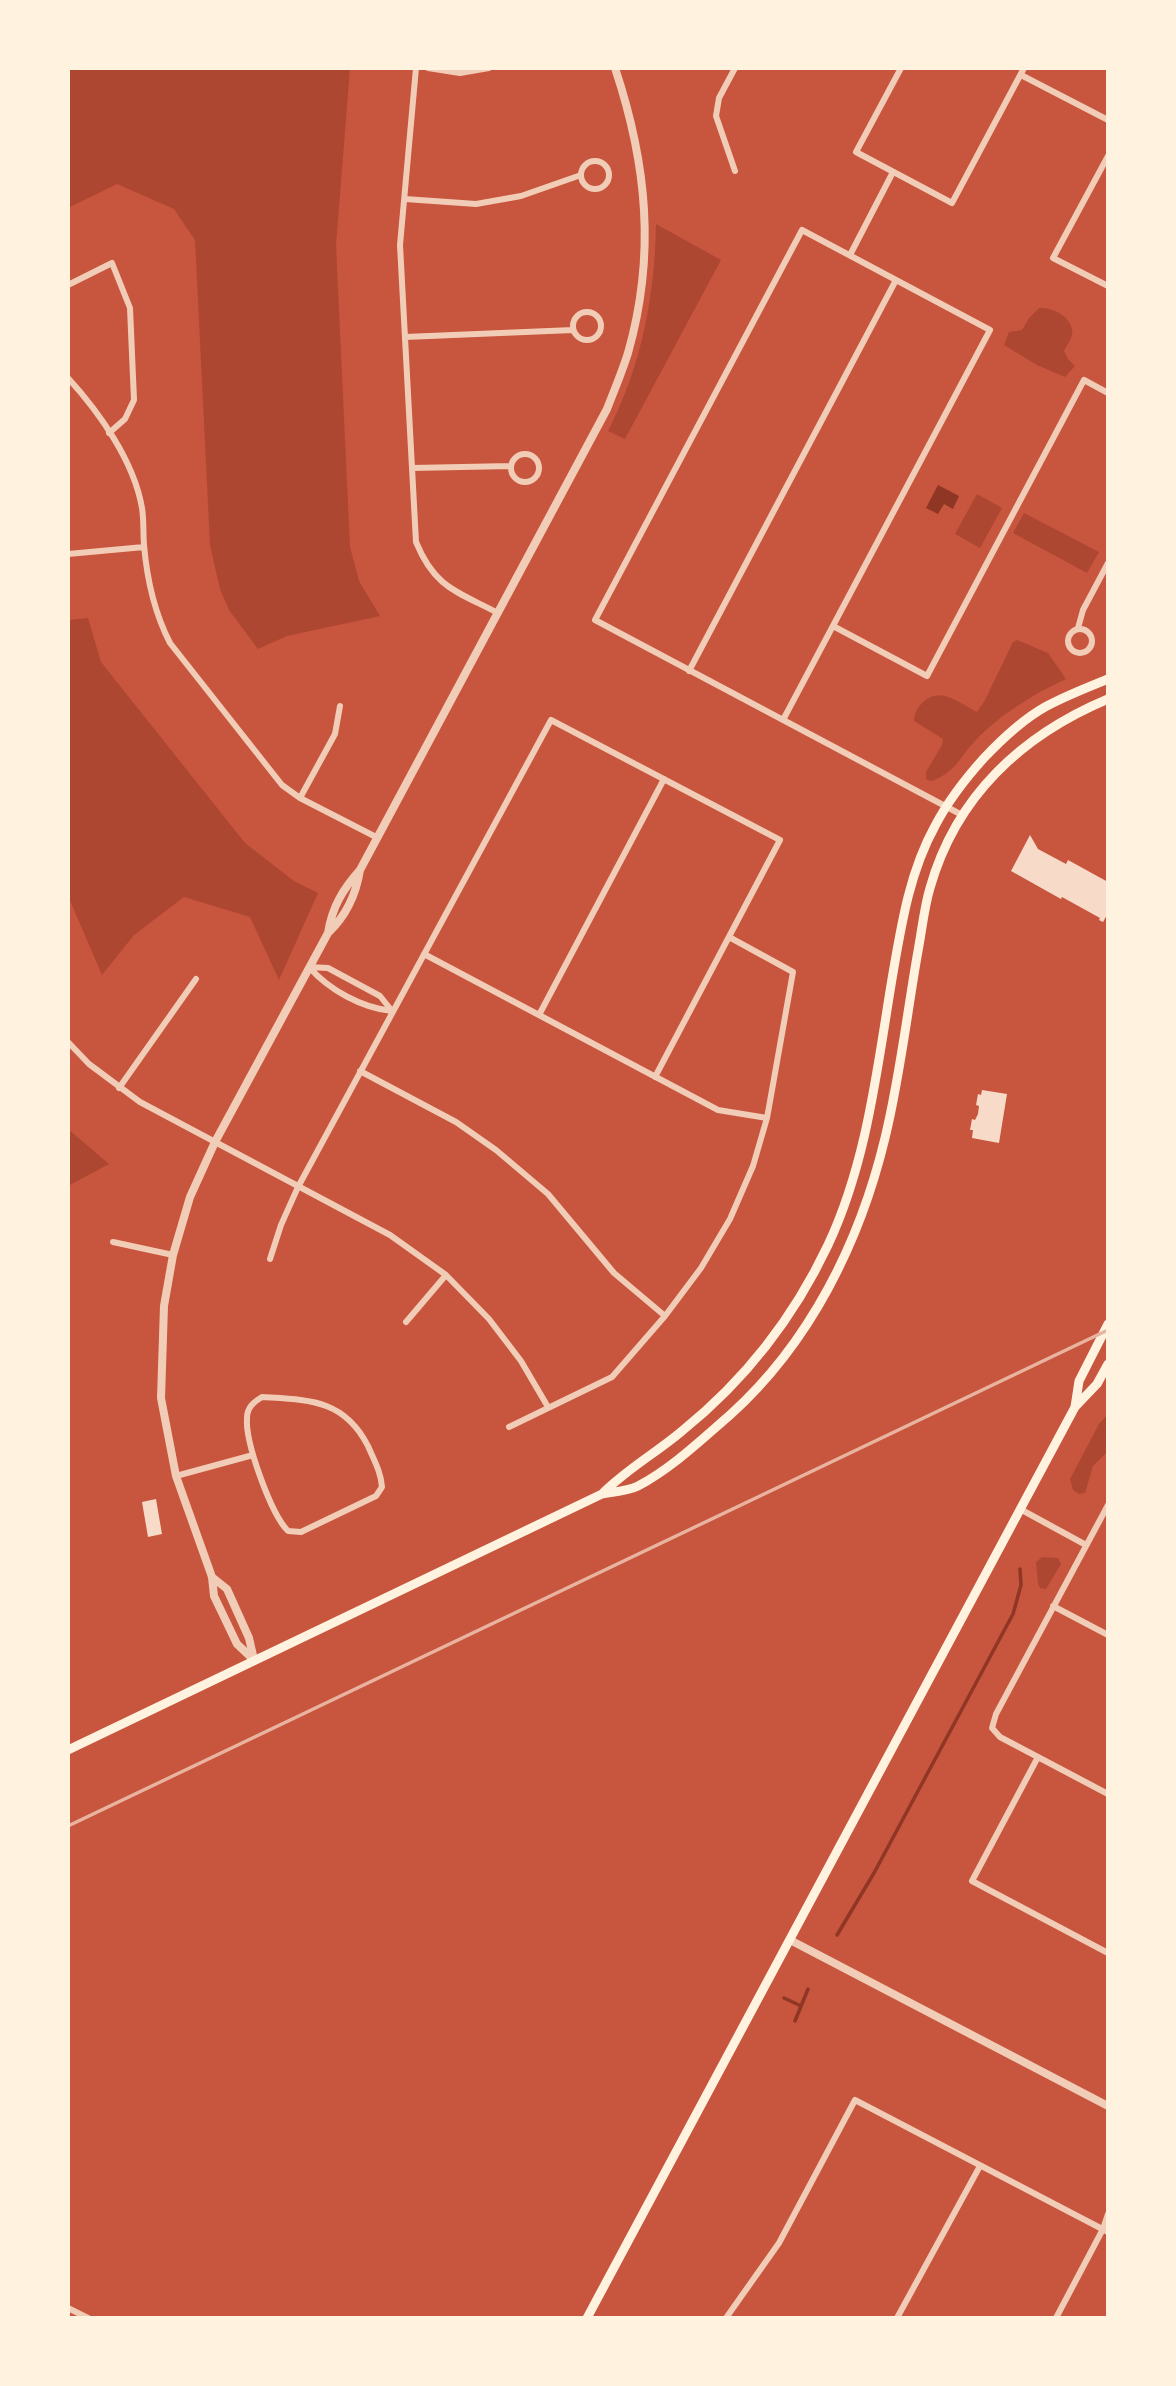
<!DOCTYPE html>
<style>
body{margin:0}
#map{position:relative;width:1176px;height:2386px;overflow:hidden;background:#c8553d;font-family:"Varela Round",sans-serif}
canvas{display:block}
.frame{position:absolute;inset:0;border:70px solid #fff3e0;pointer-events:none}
</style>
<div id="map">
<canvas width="1176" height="2386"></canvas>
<div class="frame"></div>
</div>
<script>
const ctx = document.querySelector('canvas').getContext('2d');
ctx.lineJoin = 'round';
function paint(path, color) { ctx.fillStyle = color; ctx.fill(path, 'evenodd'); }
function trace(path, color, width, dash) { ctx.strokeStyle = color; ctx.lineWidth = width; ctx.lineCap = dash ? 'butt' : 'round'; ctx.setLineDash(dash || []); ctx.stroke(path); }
const green = new Path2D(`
 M68,68H350L336,245L350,547L359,581L380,616L287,636L258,649L229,610L220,589L210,545L195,240L174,209L117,184L68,208Z
 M656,224L721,260L625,439L608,431C641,368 655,295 656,224Z
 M1039,308C1051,307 1069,315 1072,329C1074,336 1067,345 1064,351L1068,359L1075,366L1065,377L1037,365L1004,345L1009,332L1022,330L1029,318Z
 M977,494L1002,508L980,548L955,534Z
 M1024,513L1099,552L1087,573L1013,533Z
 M88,618L101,662L245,843L294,881L318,893L279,980L250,917L184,897L134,935L102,975L68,896V620Z
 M1017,640L1048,653L1066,679C1035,693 998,716 975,741C959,758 955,773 931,781L926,779V772L942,745L943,739L914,721C915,706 929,692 945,696C956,699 967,707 977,712L985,700L1013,642Z
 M68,1129L109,1164L68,1186Z
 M1108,1414V1451L1093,1466L1085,1493L1079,1494L1073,1490L1070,1479L1099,1424Z
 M1042,1557L1058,1558L1061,1564L1046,1589L1040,1588L1038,1584L1036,1562Z`);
const water = new Path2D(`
 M938,485L959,496L953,509L944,504L938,514L926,508Z`);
const stream = new Path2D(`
 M837,1935L874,1873L1013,1614L1021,1585L1020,1569
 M784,1998L801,2006
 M795,2021L808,1989`);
const building = new Path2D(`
 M1030,835L1038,849L1066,864L1068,860L1108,882V913L1103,922L1099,920L1100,918L1062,897L1061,899L1011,871Z
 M982,1090L1007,1094L999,1143L972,1138L973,1130H970L972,1119L975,1120L978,1114L979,1106L976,1105L978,1094L981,1095Z
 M156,1499L162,1534L148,1537L142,1502Z`);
const minor = new Path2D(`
 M416,68L400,245L416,542C435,588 456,591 498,613
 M428,68L460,73L489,68
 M735,68L719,98L716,116L735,171
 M901,68L856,152L952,203L1024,68
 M1021,75L1108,120
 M1108,156L1053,258L1108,286
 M581 175a14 14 0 1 1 28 0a14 14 0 1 1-28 0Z
 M405,199L476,204L521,196L581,175
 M850,255L893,172
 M68,285L112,263L130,308L134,400L125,419L109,433
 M573 326a14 14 0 1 1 28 0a14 14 0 1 1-28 0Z
 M405,337L573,330
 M68,378C99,412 134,461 142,508C144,520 143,533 144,545C147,580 154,612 170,643L282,785L300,798L378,838
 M511 468a14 14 0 1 1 28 0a14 14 0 1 1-28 0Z
 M412,468L511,466
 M68,554L144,547
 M833,626L927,676L1084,380L1108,393
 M1078,628L1083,610L1108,563
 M1068 641a12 12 0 1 1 24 0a12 12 0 1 1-24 0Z
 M689,671L896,280
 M783,720L990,330L802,230L595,620L962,815
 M300,798L335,734L340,706
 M424,954L718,1110L767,1118
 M309,967L328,968L380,996L392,1011
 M309,967C329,990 362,1008 392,1011
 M539,1015L664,779
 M68,1042L89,1064L140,1102L390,1235L446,1275L489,1319L521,1361L548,1407
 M360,1071L456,1122L496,1150L548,1194L614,1273L665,1316
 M119,1088L196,979
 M113,1242L173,1255
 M270,1259L281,1225L298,1187L551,720L780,840L655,1077
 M406,1322L446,1275
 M262,1397C309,1400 344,1399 368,1446C374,1460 381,1472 382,1487L376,1496L301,1532L288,1531C271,1514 245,1442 247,1418C247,1407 254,1402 262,1397Z
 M509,1427L612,1377L665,1316L701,1268L730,1219L753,1166L767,1118L793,972L729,937
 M176,1476L253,1455
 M1108,1505L996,1714L992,1728L1000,1737L1108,1794
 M1020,1509L1086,1545
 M1053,1606L1108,1635
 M1038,1757L972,1881L1108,1953
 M68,2308L88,2318
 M726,2318L779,2243L855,2100L1108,2232
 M897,2318L980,2166
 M1056,2318L1103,2229L1108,2214`);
const tertiary = new Path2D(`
 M328,933C332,907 343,889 360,870L607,409C614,391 622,372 628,353C656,255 647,164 615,68
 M212,1577L227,1589L249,1638L254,1660
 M254,1660L237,1644L214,1596L212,1577L176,1476L161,1398L164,1306L173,1255L190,1197L215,1142L328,933C347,915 356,895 360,870
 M790,1940L1108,2106`);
const secondary = new Path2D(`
 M1075,1407L1079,1381L1108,1324
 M603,1493C627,1469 656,1453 682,1431C744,1381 794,1317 828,1245C867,1162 877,1069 892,979C901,927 909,873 935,826C948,801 965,779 984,758C1002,739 1022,720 1045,707C1065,696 1086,688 1108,679
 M68,1750L602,1494C613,1492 628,1491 638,1486C672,1468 701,1440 730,1415C810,1343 860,1242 885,1138C900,1077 907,1013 918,951C922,930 924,908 930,888C956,796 1022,735 1108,699
 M587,2318L1075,1407L1097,1384L1108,1364`);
const rail = new Path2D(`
 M68,1826L1108,1330`);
paint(green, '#ae4732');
paint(water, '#8f3625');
trace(stream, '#8f3625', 3.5);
paint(building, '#f7dbc8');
trace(minor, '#f1ccb7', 6);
trace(tertiary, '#f1ccb7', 8);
trace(secondary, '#fff3e0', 9);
trace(rail, '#e9b49f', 3.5);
</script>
